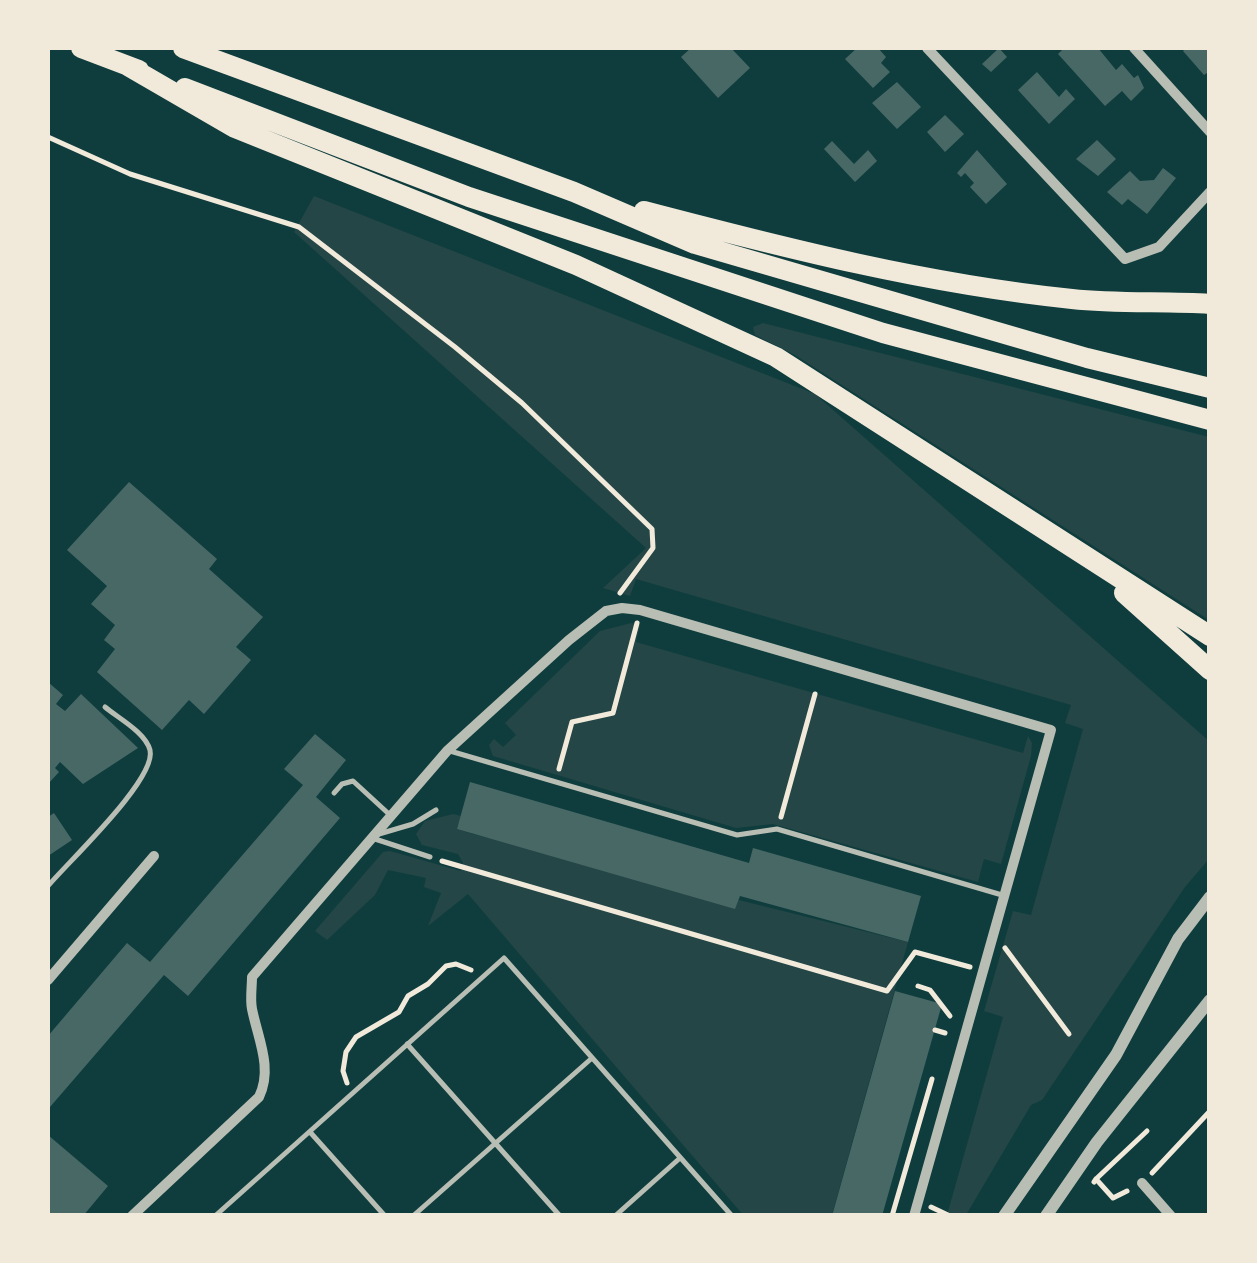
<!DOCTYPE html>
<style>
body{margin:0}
#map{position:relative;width:1257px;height:1263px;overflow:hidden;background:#0f3d3e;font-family:"DejaVu Sans",sans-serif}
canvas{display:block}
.frame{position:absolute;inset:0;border:50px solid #f1e9da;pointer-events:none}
</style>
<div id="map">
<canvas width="1257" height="1263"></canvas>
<div class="frame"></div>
</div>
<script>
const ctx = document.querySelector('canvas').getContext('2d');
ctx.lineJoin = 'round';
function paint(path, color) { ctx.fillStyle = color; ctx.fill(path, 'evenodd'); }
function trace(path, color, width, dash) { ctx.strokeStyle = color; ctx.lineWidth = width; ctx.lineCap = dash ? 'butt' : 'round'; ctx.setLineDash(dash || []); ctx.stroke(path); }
const green = new Path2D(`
 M314,196L815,394L1209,741V859L1185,887L1042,1100L1031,1105L966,1215H947L1003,1017L984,1011L1013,911L1031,915L1083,729L1065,723L1071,705L636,579L630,596L603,588L646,548L294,232Z
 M763,323L1209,437V620L795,355L755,335L753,327Z
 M631,623L640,625L636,642L1023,753L1028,736L1032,743L1031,756L1001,864L984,859L978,882L773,824L736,828L493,756L489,745L494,739L503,747L516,735L505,723L600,631Z
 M453,814L461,816L457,829L473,834L908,942L832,1215L744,1216L468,894L428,926L441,893L424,887L426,878L388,870L375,895L327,940L315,931L383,852L390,851L461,871L463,863L458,854L422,845L416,834L425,821Z`);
const building = new Path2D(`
 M691,48H731L750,68L718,98L681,57Z
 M857,48H878L886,57L881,63L890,72L873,88L845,59Z
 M999,48L1007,57L991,72L982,64Z
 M1064,48H1098L1116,70L1122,64L1134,78L1138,75L1144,88L1131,101L1122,91L1105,106L1058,54Z
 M1186,48H1210V71L1204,75L1183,51Z
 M1037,72L1059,97L1066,89L1075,99L1049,124L1018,90Z
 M897,82L921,107L897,129L872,103Z
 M945,115L964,134L945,152L927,132Z
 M1097,140L1116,159L1098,176L1076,159Z
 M832,141L854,164L868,150L877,161L855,182L824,149Z
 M977,150L1007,184L986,204L970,187L974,183L965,173L961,177L957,173Z
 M1163,168L1176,178L1147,214L1128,199L1122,205L1107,192L1130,171L1140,181L1154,180Z
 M129,482L217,559L209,569L263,617L236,647L251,660L204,714L189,700L162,730L97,672L115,649L104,640L115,625L91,604L107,586L67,550Z
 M48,682L63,695L56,704L65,711L81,694L138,748L83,784L60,762L55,768L59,772L48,784Z
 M315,734L346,760L316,797L340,818L188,996L164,975L50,1107L48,1036L127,943L150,962L303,785L284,769Z
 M470,782L749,863L753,848L921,896L908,942L740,896L735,909L457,829Z
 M54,813L72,840L48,856V817Z
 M895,991L942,1004L882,1216H832Z
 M48,1135L108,1186L83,1216H48Z`);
const path = new Path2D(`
 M48,137L130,174L299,227L455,347L522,403L652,529L653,548L620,593
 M559,769L572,722L613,713L637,623
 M781,817L815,694
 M442,861L887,991L915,952L970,967
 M1005,948L1069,1034
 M918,986L930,990L950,1016
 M935,1030L945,1033
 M347,1083L343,1071L346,1052L356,1037L399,1012L408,996L428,984L446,966L456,964L471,970
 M1152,1173L1210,1111
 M1096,1179L1147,1131
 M1094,1182L1096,1179L1113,1198L1127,1191
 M931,1207L950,1216
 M892,1216L932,1079`);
const service = new Path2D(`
 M450,751L737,835L777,829L1002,895
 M334,793L342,784L353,781L390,815
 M379,834L413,824L436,810
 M372,838L430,857
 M48,886C68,862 157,779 150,750C145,732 118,718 105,707
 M407,1044L560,1216
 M310,1132L385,1216
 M215,1216L504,958L732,1216
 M413,1216L592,1058
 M615,1216L680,1158`);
const minor = new Path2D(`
 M927,48L1125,259L1159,247L1210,192
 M1134,48L1210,132
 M48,980L154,856
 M1142,1183L1171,1216
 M132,1216L259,1097C273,1068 258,1039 252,1009C250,999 252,987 252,977L447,751L569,640L606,611L622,608L640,610L1051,730L914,1216`);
const tertiary = new Path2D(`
 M1004,1216L1116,1055L1178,939L1210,897
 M1046,1216L1097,1142L1210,1000`);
const motorway = new Path2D(`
 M81,48L139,70
 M183,48L574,192L695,244L1087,358L1210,388
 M128,66L235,128L576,265L776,357L1210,636
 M185,88L469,197L883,333L1210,420
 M644,211C785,248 926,284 1072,299C1117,304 1164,301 1210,304
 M1124,593L1210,670`);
paint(green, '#244646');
paint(building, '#486865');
trace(path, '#f1e9da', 5);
trace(service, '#b8beb3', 5);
trace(minor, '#b8beb3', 10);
trace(tertiary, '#b8beb3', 12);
trace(motorway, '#f1e9da', 20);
</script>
